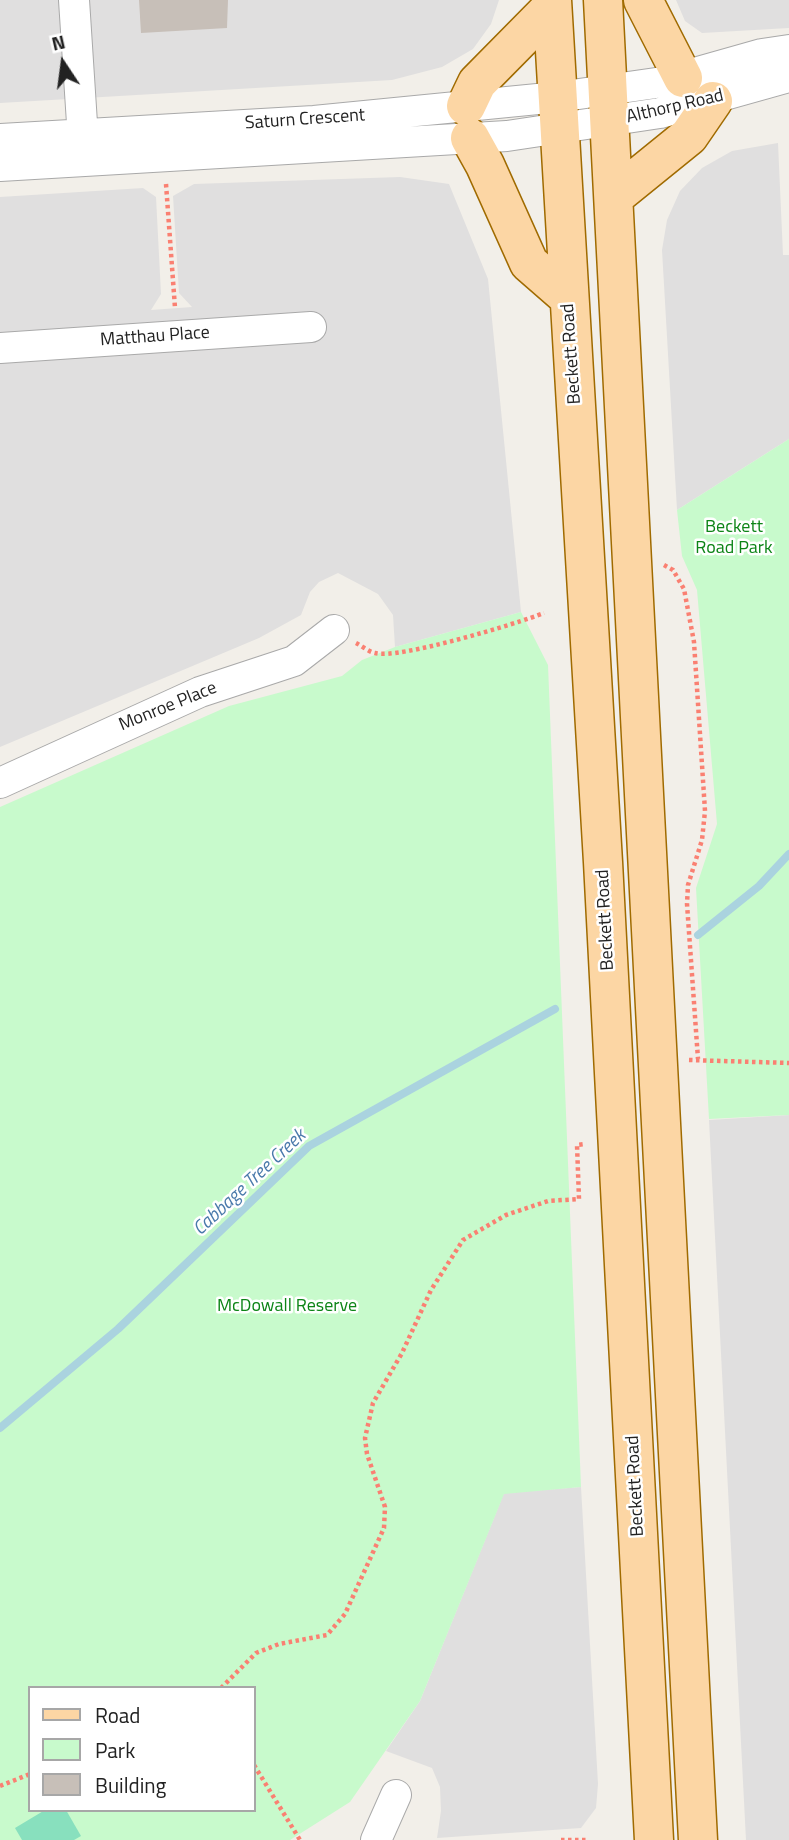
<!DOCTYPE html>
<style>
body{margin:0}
#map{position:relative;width:789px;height:1840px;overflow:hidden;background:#f2efe9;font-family:"Titillium Web",sans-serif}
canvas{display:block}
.legend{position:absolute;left:28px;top:1686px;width:228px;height:126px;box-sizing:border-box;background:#fff;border:2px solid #a7a7a7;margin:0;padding:9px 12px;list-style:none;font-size:21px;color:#222}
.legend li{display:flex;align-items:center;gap:14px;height:35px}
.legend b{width:35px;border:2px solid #a7a7a7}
.north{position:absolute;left:28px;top:28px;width:70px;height:70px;-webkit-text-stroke:5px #fff;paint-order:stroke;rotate:347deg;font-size:19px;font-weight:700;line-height:28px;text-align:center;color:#222}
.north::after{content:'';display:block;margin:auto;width:24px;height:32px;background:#222;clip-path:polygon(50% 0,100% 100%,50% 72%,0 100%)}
</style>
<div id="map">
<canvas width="789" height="1840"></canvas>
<ul class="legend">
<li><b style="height:9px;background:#fcd6a4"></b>Road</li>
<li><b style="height:19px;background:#c8facc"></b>Park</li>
<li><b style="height:19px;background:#c7bfb8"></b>Building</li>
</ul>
<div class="north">N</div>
</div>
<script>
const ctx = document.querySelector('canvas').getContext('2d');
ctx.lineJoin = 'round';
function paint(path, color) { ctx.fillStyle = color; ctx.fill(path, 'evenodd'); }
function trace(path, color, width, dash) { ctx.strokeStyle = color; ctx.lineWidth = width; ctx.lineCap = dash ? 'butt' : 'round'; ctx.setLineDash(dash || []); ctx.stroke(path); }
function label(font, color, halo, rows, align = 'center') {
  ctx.font = font + ' "Titillium Web",sans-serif'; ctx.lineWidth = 5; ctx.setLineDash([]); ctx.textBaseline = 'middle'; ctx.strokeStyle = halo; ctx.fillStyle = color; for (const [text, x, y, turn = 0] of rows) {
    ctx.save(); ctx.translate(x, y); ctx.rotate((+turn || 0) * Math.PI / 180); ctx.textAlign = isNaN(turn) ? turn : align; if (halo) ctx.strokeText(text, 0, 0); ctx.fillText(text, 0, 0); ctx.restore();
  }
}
const residential = new Path2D(`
 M0,0H499L491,24L473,49L442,67L392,80L0,103Z
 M676,0H789V28L702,33L685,21Z
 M778,143L783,255H789V439L677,510L662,250L667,220L680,191L702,168L732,151Z
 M400,177L449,184L488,279L521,612L395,647L393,615L378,594L338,573L319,582L310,592L301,615L259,638L0,747V197L143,188L156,197L161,294L151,310L192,307L179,293L173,196L194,184Z
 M789,1115V1840H746L709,1120Z
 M581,1487L598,1784L596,1808L581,1828L437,1838L441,1811L440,1787L432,1768L386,1751L420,1701L504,1493Z`);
const park = new Path2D(`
 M789,439V1115L709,1119L696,888L717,824L697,590L682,556L677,510Z
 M521,612L548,665L581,1487L504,1494L420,1701L350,1802L290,1840H0V807L229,706L342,676L362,660L395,647ZM30,1688H254V1810H30Z`);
const pitch = new Path2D(`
 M45,1810H66L81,1836L74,1840H22L15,1828Z`);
const stream = new Path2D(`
 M698,935L759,886L789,854
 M0,1428L118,1329L309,1146L555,1009`);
const building = new Path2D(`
 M139,0H228L227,28L141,33Z`);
const path = new Path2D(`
 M166,184L175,308
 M664,565L673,570L684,589L694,642L705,811L702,840L688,885L687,904L698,1059
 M356,643C362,646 369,652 375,653C397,660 519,623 544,613
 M689,1060L789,1063
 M221,1688L256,1653L279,1644L327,1635L345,1614L384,1528L385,1507L367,1454L365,1438L373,1403L402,1353L431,1290L463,1240L506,1215L548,1201L579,1199L577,1145L585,1144
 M254,1765L300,1840
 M0,1786L30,1774
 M561,1840H589`);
const minor = new Path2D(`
 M74,0L84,154
 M0,139L314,121L558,97L663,82L762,54L789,50
 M0,166L507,136L660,113L789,77
 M0,348L311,327
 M0,783L200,692L294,661L334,630
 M376,1840L396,1795`);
const primary = new Path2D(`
 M552,0L603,862L654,1840
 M603,0L698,1840
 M643,0L683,78
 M466,106L477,83L552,7
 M470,138L485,165L529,263L568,297
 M615,196L689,136L713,101`);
const streetNames = [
 ["Althorp Road",675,107,-13],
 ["Saturn Crescent",305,120,-4],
 ["Matthau Place",155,337,-4],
 ["Beckett Road",572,354,-94],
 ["Monroe Place",168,707,-22],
 ["Beckett Road",606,920,-93],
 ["Beckett Road",636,1486,-93]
];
const parkNames = [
 ["Beckett",734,528],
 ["Road Park",734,549],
 ["McDowall Reserve",287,1307]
];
const waterNames = [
 ["Cabbage Tree Creek",250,1183,-43]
];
paint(residential, '#e0dfdf');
paint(park, '#c8facc');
paint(pitch, '#88e0be');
trace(stream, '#aad3df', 8);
paint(building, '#c7bfb8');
trace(minor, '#a9a9a9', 32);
trace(primary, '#a06b00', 41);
trace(path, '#fa8072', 4.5, [3.5, 3.5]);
trace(minor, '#fff', 30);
trace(primary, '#fcd6a4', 38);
label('18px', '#222', '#fff', streetNames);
label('18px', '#0c8416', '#fff', parkNames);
label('italic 19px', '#4a7aab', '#fff', waterNames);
</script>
